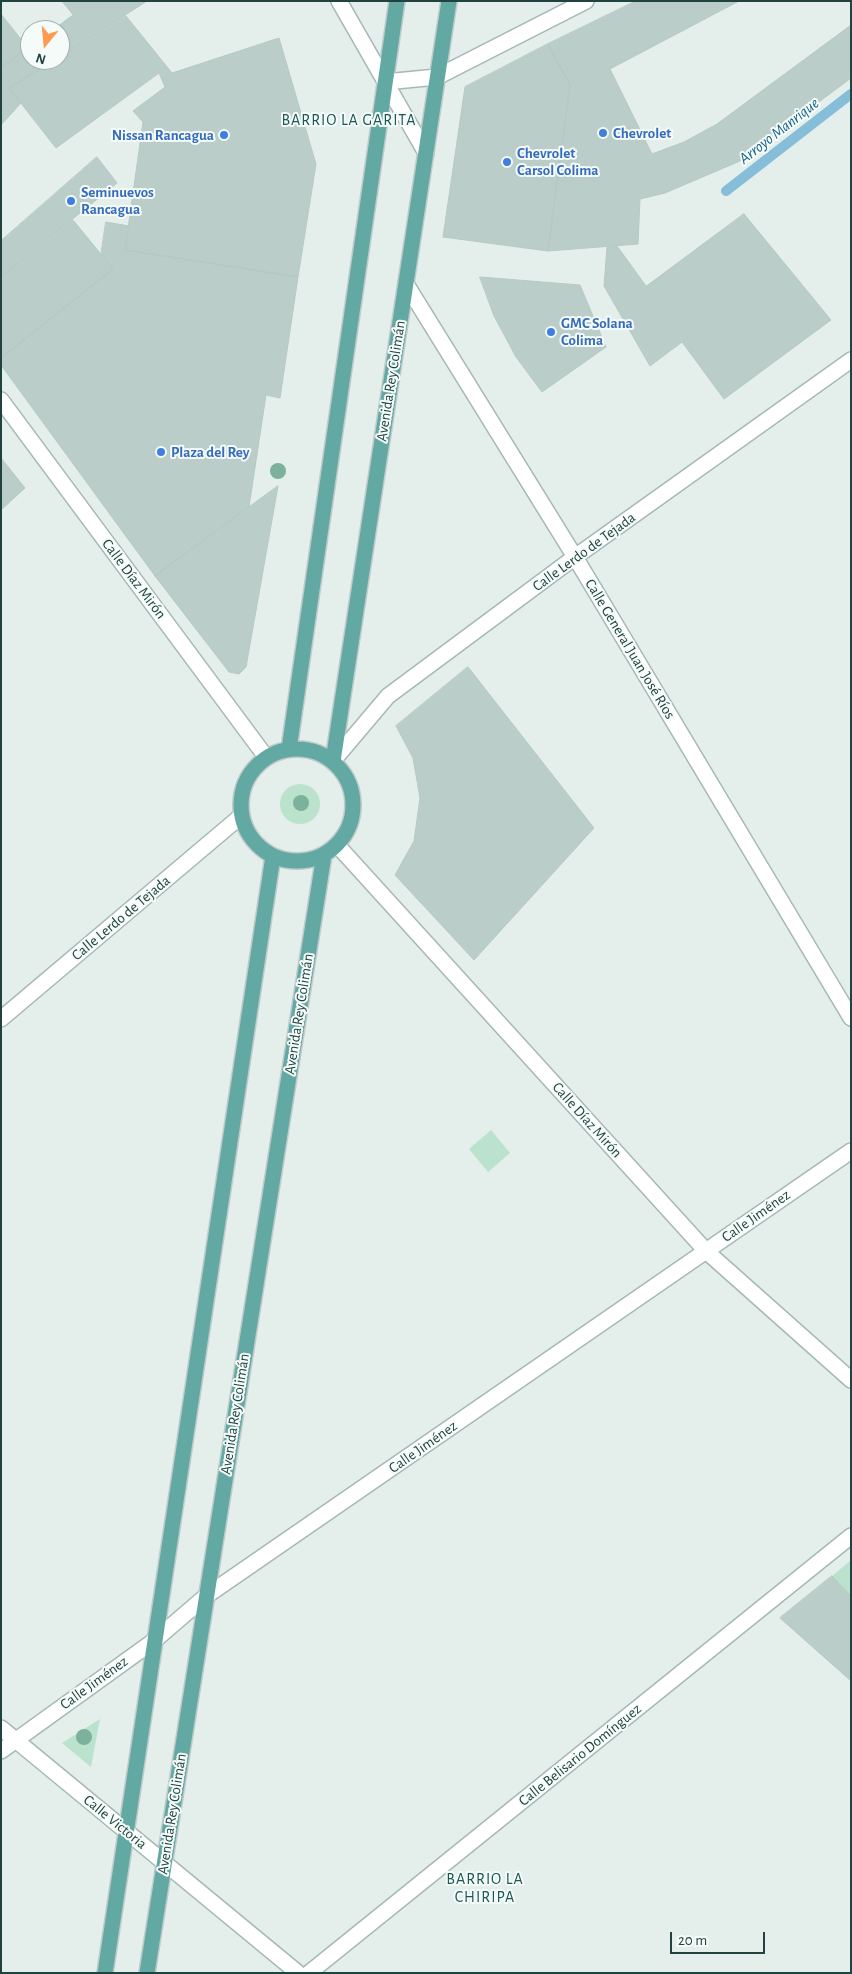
<!DOCTYPE html>
<meta charset="utf-8">
<style>
body{margin:0}
#map{position:relative;width:852px;height:1974px;overflow:hidden;background:#e4efec;font-family:"Alegreya Sans",sans-serif}
canvas{display:block}
.frame{position:absolute;inset:0;border:2px solid #214340;pointer-events:none}
.north{position:absolute;left:20px;top:20px;width:50px;height:50px;box-sizing:border-box;background:#f5fbf9;border:1px solid #a0b1af;border-radius:50%;rotate:197deg;font-size:14px;font-weight:700;line-height:20px;text-align:center;color:#214340}
.north::after{content:'';display:block;margin:auto;width:18px;height:22px;background:#ff9a52;clip-path:polygon(50% 0,100% 100%,50% 72%,0 100%)}
.scale{position:absolute;left:670px;top:1932px;width:95px;height:22px;box-sizing:border-box;border:2px solid #214340;border-top:0;padding-left:6px;font-size:15px;line-height:18px;white-space:nowrap;color:#214340;-webkit-text-stroke:4px #f5fbf9;paint-order:stroke}
</style>
<div id="map">
<canvas width="852" height="1974"></canvas>
<div class="frame"></div>
<div class="north">N</div>
<div class="scale">20 m</div>
</div>
<script>
const ctx = document.querySelector('canvas').getContext('2d');
ctx.lineJoin = 'round';
function paint(path, color) { ctx.fillStyle = color; ctx.fill(path, 'evenodd'); }
function trace(path, color, width, dash) { ctx.strokeStyle = color; ctx.lineWidth = width; ctx.lineCap = dash ? 'butt' : 'round'; ctx.setLineDash(dash || []); ctx.stroke(path); }
function label(font, color, halo, rows, align = 'center') {
  ctx.font = font + ' "Alegreya Sans",sans-serif'; ctx.lineWidth = 4; ctx.setLineDash([]); ctx.textBaseline = 'middle'; ctx.strokeStyle = halo; ctx.fillStyle = color; for (const [text, x, y, turn = 0] of rows) {
    ctx.save(); ctx.translate(x, y); ctx.rotate((+turn || 0) * Math.PI / 180); ctx.textAlign = isNaN(turn) ? turn : align; if (halo) ctx.strokeText(text, 0, 0); ctx.fillText(text, 0, 0); ctx.restore();
  }
}
const green = new Path2D(`
 M280 804a20 20 0 1 1 40 0a20 20 0 1 1-40 0Z
 M491,1130L510,1153L488,1172L469,1149Z
 M851,1560V1596L832,1576Z
 M100,1719L91,1767L62,1743Z`);
const stream = new Path2D(`
 M726,191L851,94`);
const building = new Path2D(`
 M62,1H147L60,57V30H53L73,15Z
 M636,1H739L610,69L652,154L684,142L717,124L851,25V78L740,161L665,193L640,199L638,244L548,251L570,85L548,44Z
 M1,14L28,48L1,68Z
 M126,16L172,73L279,38L316,164L298,277L125,250L143,122L133,111L165,87L159,73L56,148L9,88L55,60H60V57Z
 M548,44L570,85L548,251L443,237L465,87Z
 M30,46V60H55L9,88L21,103L1,125V68Z
 M97,157L117,183L1,277V241Z
 M744,214L831,320L724,399L682,342L650,366L604,286L607,247L617,246L646,286Z
 M73,220L113,269L1,358V277Z
 M106,222L129,226L125,250L298,277L280,398L266,395L249,507L155,576L1,365V358L113,269L101,255Z
 M480,277L580,285L606,347L542,392L516,357L494,316Z
 M1,458L25,488L1,510Z
 M278,486L246,667L239,674L229,672L155,576Z
 M468,667L594,828L474,960L395,875L414,841L420,798L413,758L396,726Z
 M832,1576L851,1596V1681L780,1618Z`);
const minor = new Path2D(`
 M339,1L426,153
 M385,82L437,77L586,1
 M406,284L575,557L851,1018
 M1,400L266,757
 M333,761L388,696L575,557L851,360
 M338,846L706,1251L851,1380
 M1,1019L241,816
 M1,1728L298,1973
 M1,1751L155,1640L206,1596L851,1151
 M309,1973L851,1536`);
const major = new Path2D(`
 M241 805a56 56 0 1 1 112 0a56 56 0 1 1-112 0Z
 M289,749L397,1
 M333,761L449,1
 M105,1973L273,856
 M147,1973L324,855`);
const trees = [
 [278,471],
 [301,803],
 [84,1737]
];
const markers = [
 [603,133,5,"#3f7fe0"],
 [224,135,5,"#3f7fe0"],
 [507,162,5,"#3f7fe0"],
 [71,201,5,"#3f7fe0"],
 [551,332,5,"#3f7fe0"],
 [161,452,5,"#3f7fe0"]
];
const shopNames = [
 ["Chevrolet",613,133],
 ["Nissan Rancagua",214,135,"right"],
 ["Chevrolet",517,153],
 ["Carsol Colima",517,170],
 ["Seminuevos",81,192],
 ["Rancagua",81,209],
 ["GMC Solana",561,323],
 ["Colima",561,340],
 ["Plaza del Rey",171,452]
];
const streetNames = [
 ["Avenida Rey Colimán",391,381,-81],
 ["Calle Lerdo de Tejada",584,552,-36],
 ["Calle Díaz Mirón",134,579,53],
 ["Calle General Juan José Ríos",630,649,59],
 ["Calle Lerdo de Tejada",121,918,-40],
 ["Avenida Rey Colimán",299,1014,-81],
 ["Calle Díaz Mirón",587,1120,48],
 ["Calle Jiménez",756,1216,-35],
 ["Avenida Rey Colimán",235,1414,-81],
 ["Calle Jiménez",423,1447,-35],
 ["Calle Jiménez",94,1683,-36],
 ["Calle Belisario Domínguez",580,1755,-39],
 ["Avenida Rey Colimán",172,1814,-81],
 ["Calle Victoria",115,1822,39]
];
const neighbourhoodNames = [
 ["BARRIO LA GARITA",349,120],
 ["BARRIO LA",485,1879],
 ["CHIRIPA",485,1897]
];
const waterNames = [
 ["Arroyo Manrique",779,131,-38]
];
paint(green, '#bae2cc');
trace(stream, '#86bed9', 10);
paint(building, '#bbcdc9');
trace(building, '#b5c9c4', 1);
trace(minor, '#a6b8b5', 18);
trace(major, '#c1caca', 18);
trace(minor, '#fff', 15);
trace(major, '#63a9a3', 15);
ctx.fillStyle = '#7cb19b';
for (const [x, y] of trees) { ctx.beginPath(); ctx.arc(x, y, 8, 0, 2 * Math.PI); ctx.fill(); }
for (const [x, y, r, color] of markers) { const dot = new Path2D(); dot.arc(x, y, r, 0, 2 * Math.PI); ctx.fillStyle = color; ctx.fill(dot); trace(dot, '#f5fbf9', 2); }
label('bold 15px', '#366cbe', '#f5fbf9', shopNames, 'left');
label('15px', '#214340', '#f5fbf9', streetNames);
ctx.letterSpacing = '1px';
label('16px', '#1a5853', '#f5fbf9', neighbourhoodNames);
ctx.letterSpacing = '0px';
label('italic 16px', '#135f86', '#f5fbf9', waterNames);
</script>
